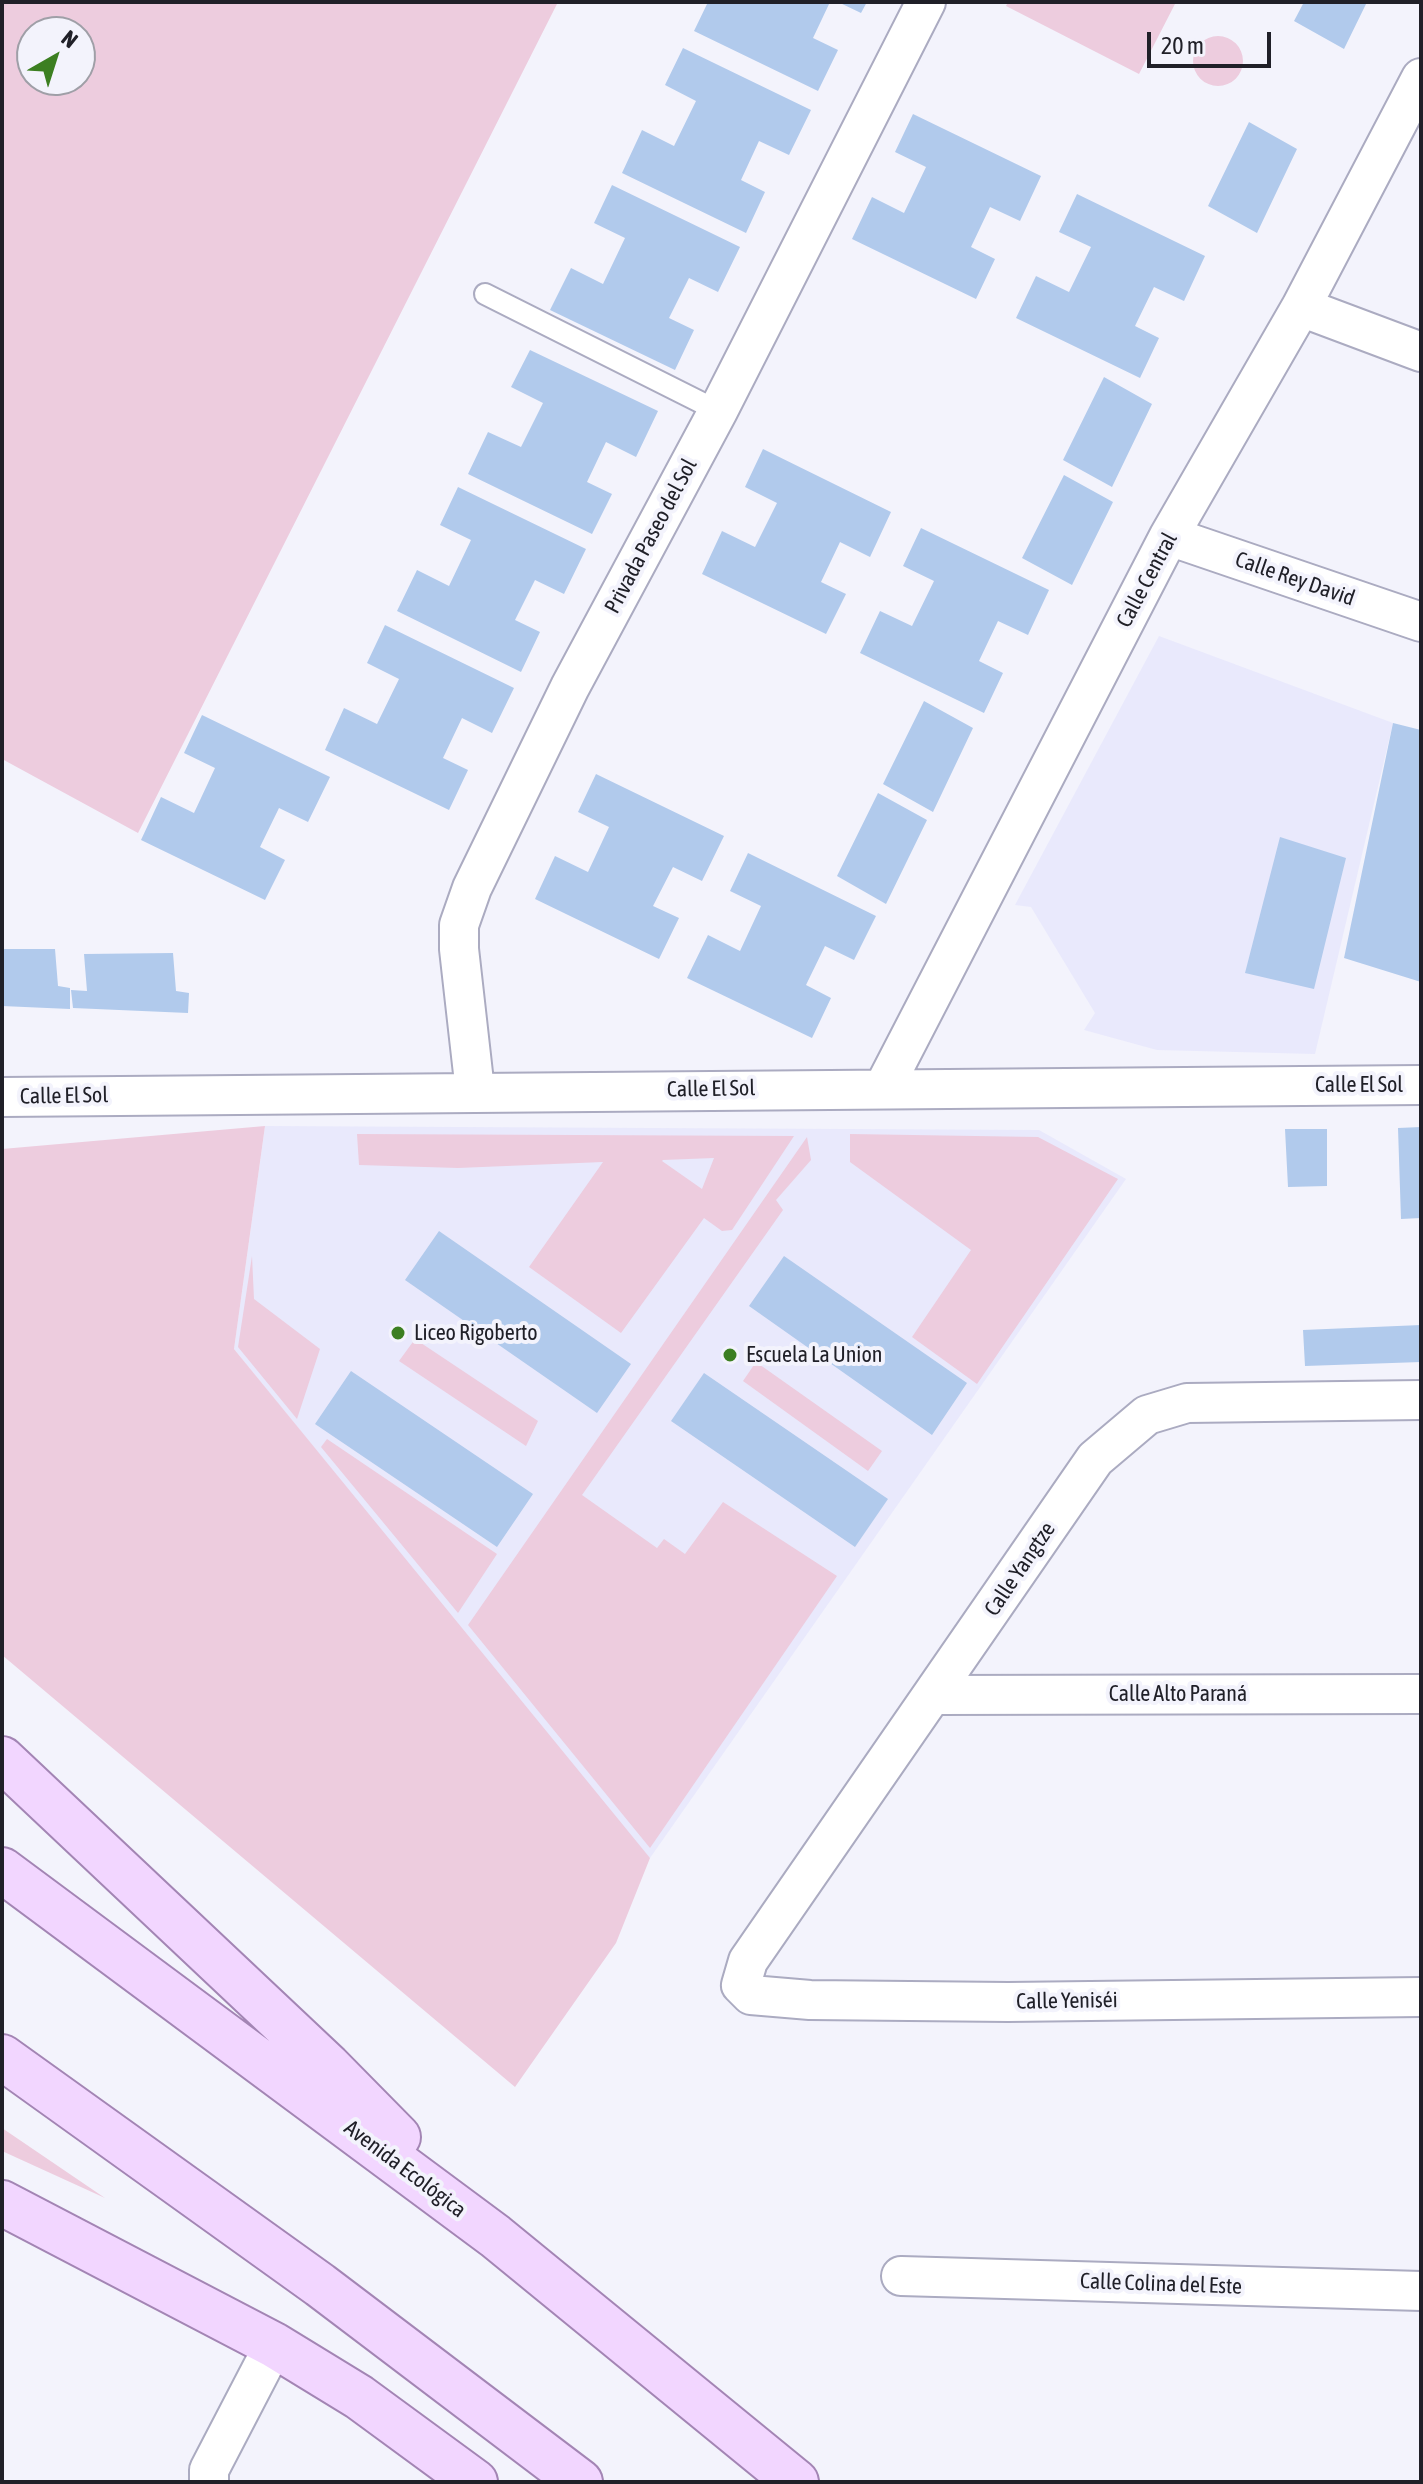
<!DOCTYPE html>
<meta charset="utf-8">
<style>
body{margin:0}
#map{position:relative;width:1423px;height:2484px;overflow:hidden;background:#f3f3fc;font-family:"Asap Condensed",sans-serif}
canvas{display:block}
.frame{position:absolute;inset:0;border:4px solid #202028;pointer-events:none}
.north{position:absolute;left:16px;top:16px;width:80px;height:80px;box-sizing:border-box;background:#f3f3fc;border:2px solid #9f9fa7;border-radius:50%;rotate:39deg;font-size:22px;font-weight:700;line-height:32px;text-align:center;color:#202028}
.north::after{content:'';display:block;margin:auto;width:28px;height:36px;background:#3c7f21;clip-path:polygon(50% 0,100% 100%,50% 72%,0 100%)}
.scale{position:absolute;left:1147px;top:32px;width:124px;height:36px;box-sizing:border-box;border:4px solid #202028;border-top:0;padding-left:10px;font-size:24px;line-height:28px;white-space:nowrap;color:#202028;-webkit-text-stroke:6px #f3f3fc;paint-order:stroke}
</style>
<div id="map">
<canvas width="1423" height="2484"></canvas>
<div class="frame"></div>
<div class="north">N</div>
<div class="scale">20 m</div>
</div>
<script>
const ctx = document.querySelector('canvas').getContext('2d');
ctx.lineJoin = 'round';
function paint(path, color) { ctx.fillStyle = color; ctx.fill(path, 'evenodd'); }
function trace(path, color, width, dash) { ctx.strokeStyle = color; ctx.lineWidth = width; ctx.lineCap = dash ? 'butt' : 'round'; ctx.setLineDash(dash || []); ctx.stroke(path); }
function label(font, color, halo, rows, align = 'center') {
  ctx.font = font + ' "Asap Condensed",sans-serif'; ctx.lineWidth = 8; ctx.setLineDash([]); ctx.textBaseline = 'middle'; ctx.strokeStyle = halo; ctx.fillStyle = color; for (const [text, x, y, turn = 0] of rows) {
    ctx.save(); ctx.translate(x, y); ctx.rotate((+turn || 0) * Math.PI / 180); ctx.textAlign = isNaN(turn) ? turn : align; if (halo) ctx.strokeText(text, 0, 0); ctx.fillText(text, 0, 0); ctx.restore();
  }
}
const built = new Path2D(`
 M1159,636L1393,723L1315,1054L1157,1050L1084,1030L1095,1013L1031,907L1015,905Z
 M265,1126L1039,1130L1126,1179L650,1858L634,1844L234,1349Z`);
const green = new Path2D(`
 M2,2H558L138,833L2,759ZM80,32V80H32V32Z
 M1008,2H1176L1139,74L1006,6Z
 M1193 61a25 25 0 1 1 50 0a25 25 0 1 1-50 0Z
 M265,1126L234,1349L650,1858L616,1943L515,2087L2,1655V1149Z
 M357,1134L794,1136L732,1230L722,1231L704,1218L621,1333L529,1267L603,1162L458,1168L359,1165ZM714,1158L702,1189L662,1161L663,1160Z
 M850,1134L1038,1137L1118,1179L977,1384L912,1337L971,1250L850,1162Z
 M807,1137L811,1160L776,1200L783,1210L582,1495L657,1548L664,1539L685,1554L723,1502L837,1576L650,1848L468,1625Z
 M252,1256L254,1299L320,1349L297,1419L238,1347Z
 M415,1339L538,1421L526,1446L399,1361Z
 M756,1362L882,1451L868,1471L743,1381Z
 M327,1439L497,1554L458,1613L321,1447Z
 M2,2128L105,2198L2,2151Z`);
const building = new Path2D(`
 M708,2H830L813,38L838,50L818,91L694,31Z
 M838,2H867L861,13Z
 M1304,2H1367L1344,49L1294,21Z
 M683,48L811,110L789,155L759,141L741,180L765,192L746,233L622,173L642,130L674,146L696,101L665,85Z
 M913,114L1041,176L1020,221L990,207L971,247L995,259L976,299L852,239L872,197L904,213L926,167L895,152Z
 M1249,122L1297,149L1257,233L1208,206Z
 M612,185L740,247L718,292L689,278L669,318L694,330L675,370L550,310L571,268L603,284L625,238L594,223Z
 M1077,194L1205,256L1184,301L1154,287L1135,326L1159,338L1140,378L1016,318L1036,276L1069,292L1091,247L1059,232Z
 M530,350L658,411L636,457L606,442L587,482L612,494L592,534L468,474L488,432L521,447L543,403L511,387Z
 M1104,377L1152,404L1112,487L1063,460Z
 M763,449L891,512L870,557L840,542L821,582L846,594L826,634L702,574L722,531L755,547L777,503L745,487Z
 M1064,475L1113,502L1072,585L1022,558Z
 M458,487L586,549L564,594L535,580L515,620L540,632L521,672L397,611L417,570L449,586L471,540L440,525Z
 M921,528L1049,590L1028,635L998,621L979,661L1003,673L984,713L860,653L880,611L912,626L934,581L903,566Z
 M385,625L514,688L492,733L462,718L443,758L468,770L449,810L325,750L344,708L377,724L399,679L367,663Z
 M924,701L973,728L933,812L883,784Z
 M202,715L330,777L308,822L279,808L260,847L285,860L265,900L141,840L161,797L194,813L215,768L184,753Z
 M1393,723L1421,730V982L1344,958Z
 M596,774L724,836L702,881L673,867L653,906L679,918L659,959L535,899L555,856L588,872L609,827L578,812Z
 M878,793L927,820L886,904L837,876Z
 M1280,837L1346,858L1314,989L1245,973Z
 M748,853L876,916L854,960L825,946L806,985L831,998L812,1038L687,978L708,935L740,951L761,906L730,891Z
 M2,949H55L58,986L70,988V1009L2,1006Z
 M173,953L176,991L189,993L188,1013L73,1008L71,990L87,991L84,954Z
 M1421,1127V1218L1401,1219L1398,1128Z
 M1285,1129H1327V1186L1288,1187Z
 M439,1231L631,1364L597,1413L405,1280Z
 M784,1256L967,1383L932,1435L749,1306Z
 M1421,1325V1362L1305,1366L1303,1330Z
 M351,1371L533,1494L497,1547L315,1424Z
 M704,1373L888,1499L855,1547L671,1421Z`);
const service = new Path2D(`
 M485,294L718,411`);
const minor = new Path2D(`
 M1301,307L1421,352
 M1169,536L1421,622
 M884,1087L1169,536L1301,307L1421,78
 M475,1091L459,949V925L472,888L570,687L718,411L926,2
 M2,1097L1421,1085
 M1421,1400L1187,1403L1147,1415L1095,1459L748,1961L741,1985L751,1995L810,2000L1008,2002L1421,1997
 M935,1695L1421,1694
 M901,2276L1421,2291
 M209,2482V2470L274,2345`);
const primary = new Path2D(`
 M2,1759L328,2066L398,2137
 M2,1870L495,2236L796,2482
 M2,2057L320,2285L580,2482
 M2,2203L274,2345L359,2397L475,2482`);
const markers = [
 [398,1333,8,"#3c7f21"],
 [730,1355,8,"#3c7f21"]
];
const streetNames = [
 ["Privada Paseo del Sol",651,536,-62],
 ["Calle Rey David",1295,579,19],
 ["Calle Central",1147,580,-62],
 ["Calle El Sol",1359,1085],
 ["Calle El Sol",711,1089,-1],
 ["Calle El Sol",64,1096,-1],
 ["Calle Yangtze",1020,1569,-56],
 ["Calle Alto Paraná",1178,1694],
 ["Calle Yeniséi",1067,2001,-1],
 ["Avenida Ecológica",405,2169,37],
 ["Calle Colina del Este",1161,2284,2]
];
const poiNames = [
 ["Liceo Rigoberto",414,1333],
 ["Escuela La Union",746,1355]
];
paint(built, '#e9e9fc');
paint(green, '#edccde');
paint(building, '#b1caec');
trace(service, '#ababc1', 24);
trace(minor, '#ababc1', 42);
trace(primary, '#a385b4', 48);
trace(service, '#fff', 20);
trace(minor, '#fff', 38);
trace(primary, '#f2d6ff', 44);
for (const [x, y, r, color] of markers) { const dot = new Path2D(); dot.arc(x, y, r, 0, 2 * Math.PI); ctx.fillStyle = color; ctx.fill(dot); trace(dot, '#f3f3fc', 3); }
label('22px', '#202028', '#f3f3fc', streetNames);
label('22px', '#202028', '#f3f3fc', poiNames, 'left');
</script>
